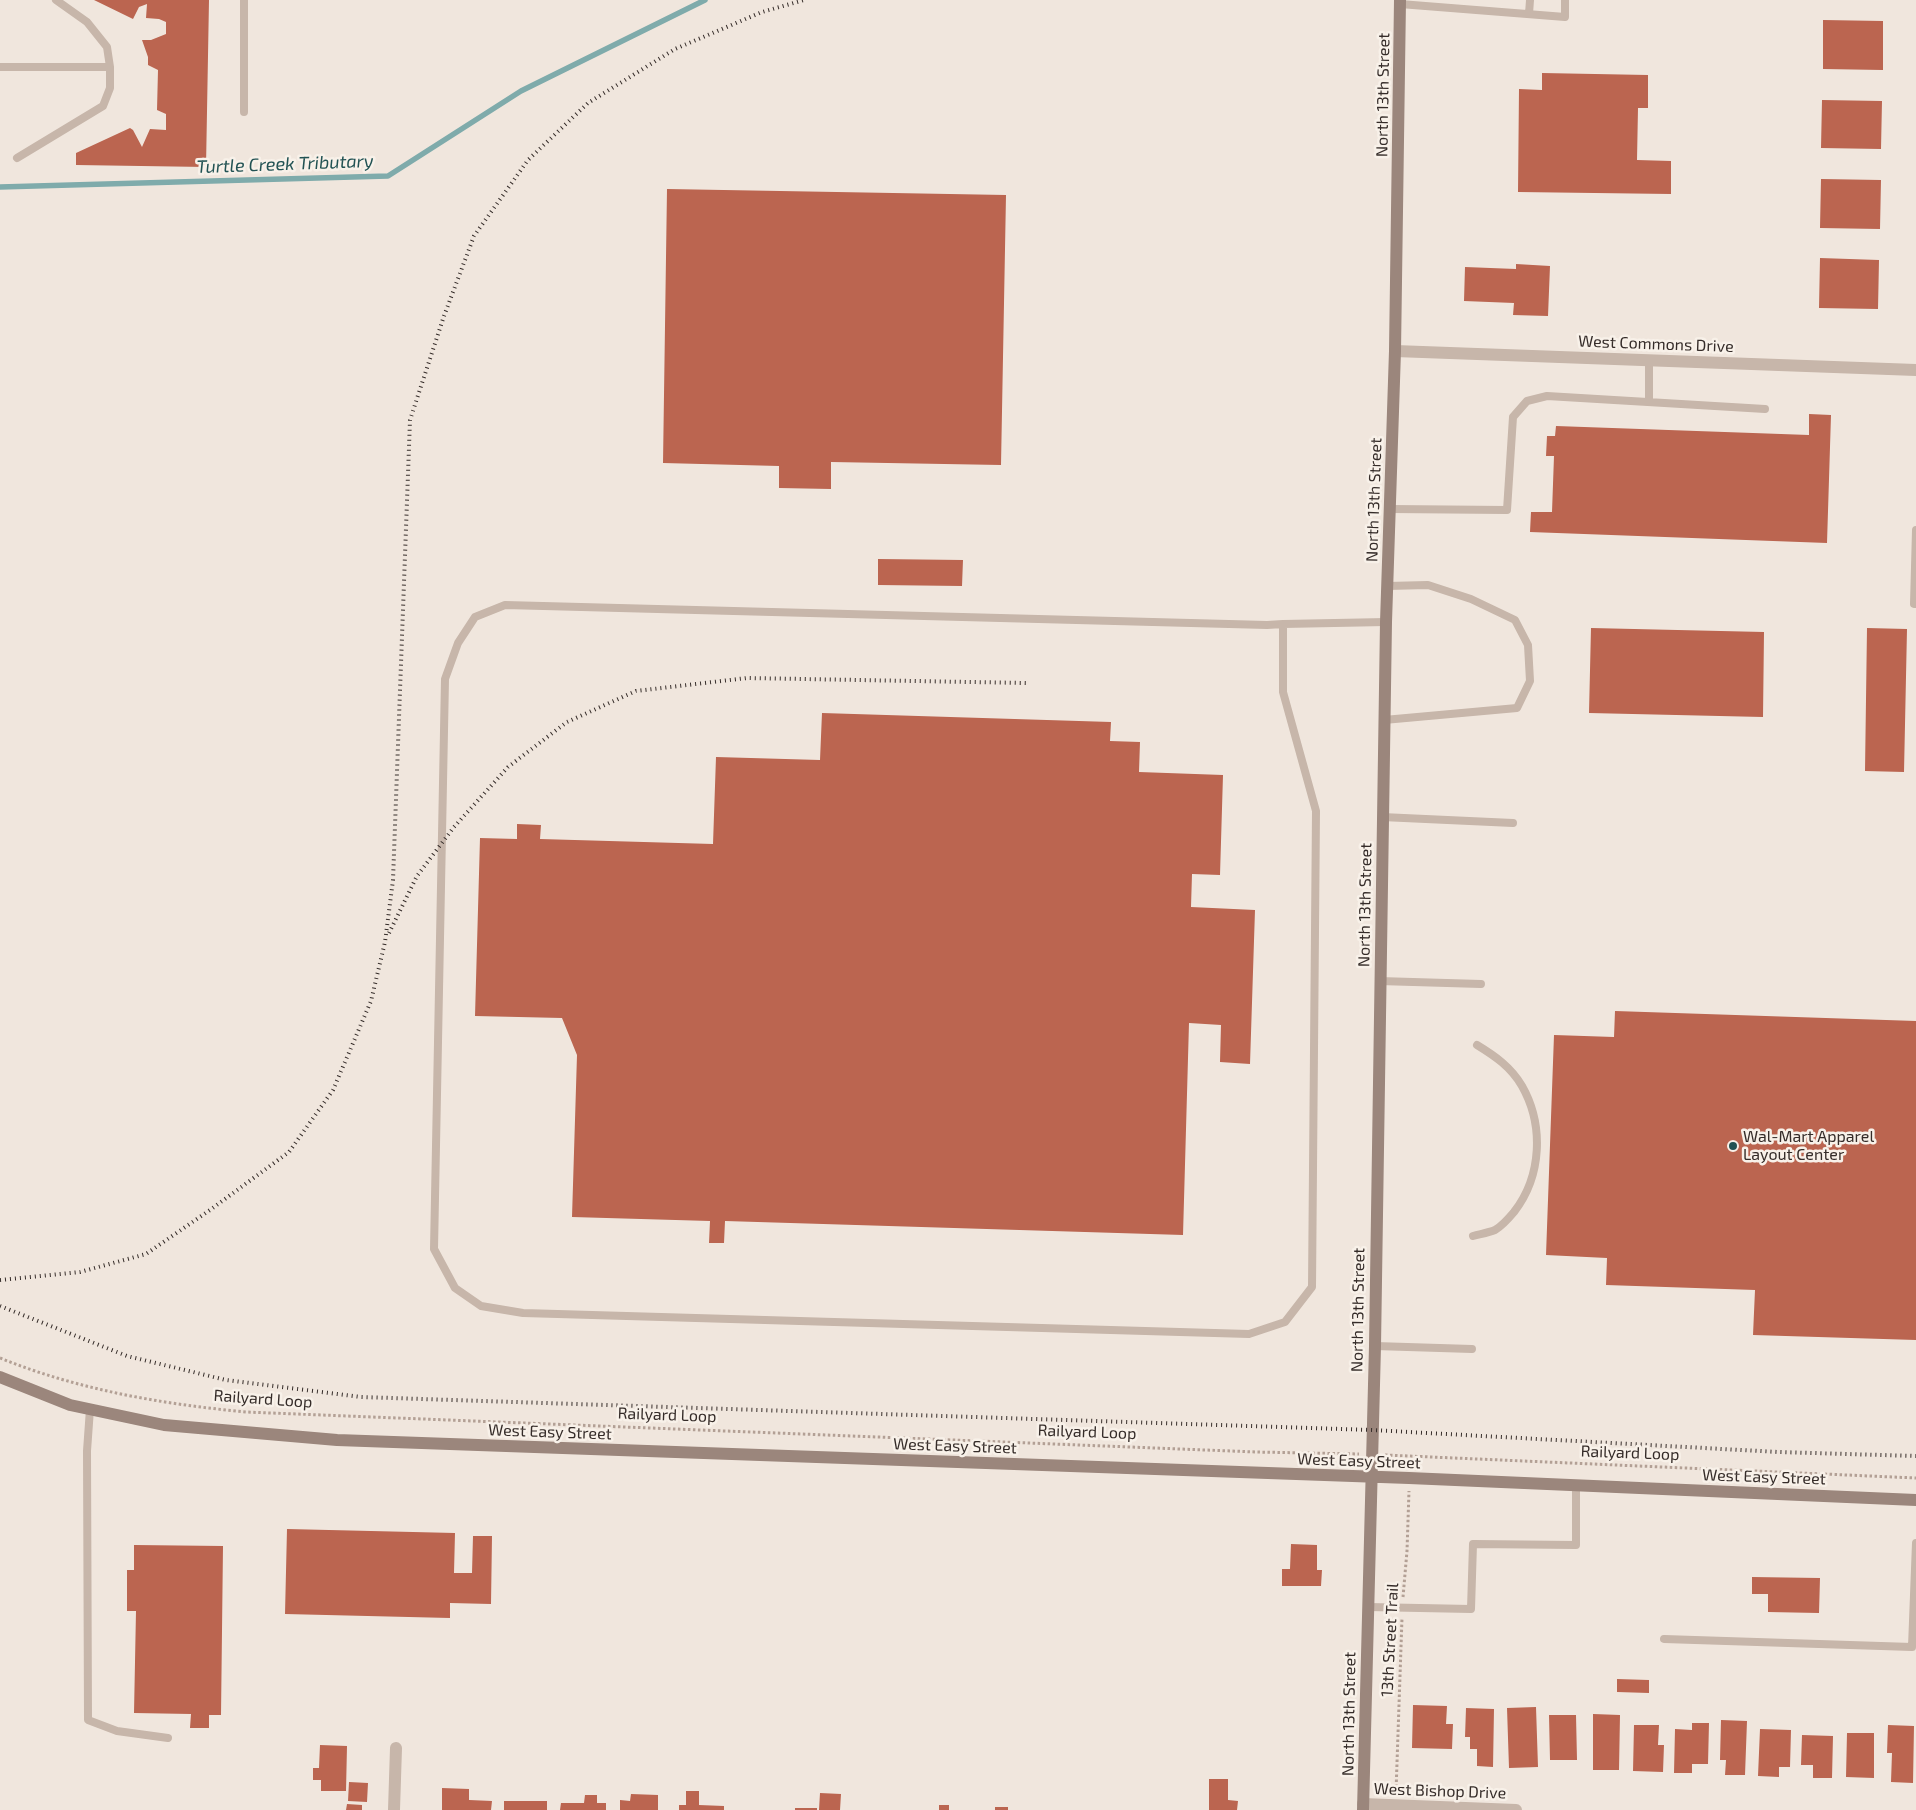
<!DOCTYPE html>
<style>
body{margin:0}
canvas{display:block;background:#f0e6dd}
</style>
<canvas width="1916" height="1810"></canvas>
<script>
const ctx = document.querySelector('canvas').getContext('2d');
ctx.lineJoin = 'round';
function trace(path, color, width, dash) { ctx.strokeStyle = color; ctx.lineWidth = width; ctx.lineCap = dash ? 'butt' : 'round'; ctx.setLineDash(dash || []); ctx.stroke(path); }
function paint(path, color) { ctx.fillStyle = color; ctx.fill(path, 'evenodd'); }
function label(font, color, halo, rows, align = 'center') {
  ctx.font = font + ' "Exo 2",sans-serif'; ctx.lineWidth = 5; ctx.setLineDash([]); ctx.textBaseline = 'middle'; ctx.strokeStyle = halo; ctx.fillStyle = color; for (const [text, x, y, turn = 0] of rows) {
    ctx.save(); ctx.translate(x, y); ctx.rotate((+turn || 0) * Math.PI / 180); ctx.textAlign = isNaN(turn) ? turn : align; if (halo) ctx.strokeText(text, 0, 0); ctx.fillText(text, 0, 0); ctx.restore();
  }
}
const stream = new Path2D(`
 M0,187L388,176L521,91L705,0`);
const building = new Path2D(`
 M94,0H209L206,167L76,165V153L130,128L133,130L142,147L150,129L166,130V114L157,110L158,70L148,65V57L142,40H151L166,34V22L159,19L146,18L147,4L139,7L133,19Z
 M1823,20L1883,21V70L1823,69Z
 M1542,73L1648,75V108H1638L1637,160L1671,161V194L1518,192L1519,89L1542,90Z
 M1822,100L1882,101L1881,149L1821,148Z
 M1821,179L1881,180L1880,229L1820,228Z
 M667,189L1006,195L1001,465L831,462V489L779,488V466L663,463Z
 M1820,258L1879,260L1878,309L1819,308Z
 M1516,264L1550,266L1548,316L1513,315L1514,303L1464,301L1465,267L1516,269Z
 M1809,414L1831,415L1827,543L1530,532L1531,512H1552L1554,456H1546L1547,436H1555L1556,426L1809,435Z
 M878,559L963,560L962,586L878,585Z
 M1591,628L1764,632L1763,717L1589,713Z
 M1867,628L1907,629L1904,772L1865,771Z
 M822,713L1111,722L1110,741L1140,742L1139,772L1223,775L1220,875L1192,874L1191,907L1255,910L1250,1064L1220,1062L1221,1025L1189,1023L1183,1235L725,1221L724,1243H709L710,1221L572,1217L577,1055L562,1018L475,1016L480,838L517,839V824L541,825L540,839L713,844L716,757L820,760Z
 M1615,1011L1916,1021V1340L1753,1335L1755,1290L1606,1285L1607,1258L1546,1255L1554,1035L1614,1037Z
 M287,1529L455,1533L454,1573H472L473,1536H492L491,1604L450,1603V1618L285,1614Z
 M1291,1544L1317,1545V1570H1322L1321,1586H1282V1569H1290Z
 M134,1545L223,1546L221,1715H209V1728H190L191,1714L134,1713L136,1611H127V1570H134Z
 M1752,1577L1820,1578L1819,1613L1768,1612V1594H1752Z
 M1617,1679L1649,1680V1693L1617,1692Z
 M1413,1705L1447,1706L1446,1724H1453L1452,1749L1412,1748Z
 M1536,1707L1538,1767L1509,1768L1507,1708Z
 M1466,1708L1494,1709L1493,1767L1477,1766V1749H1470V1737H1465Z
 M1593,1714L1620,1715L1619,1770H1593Z
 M1549,1715H1576L1577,1760H1550Z
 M1721,1720L1747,1721L1745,1775H1725L1726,1760H1720Z
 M1692,1723H1709L1708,1764H1692V1773H1674L1675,1729L1692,1730Z
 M1634,1725H1659L1658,1745H1664L1663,1772L1633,1771Z
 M1888,1725L1914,1726L1913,1783L1891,1782L1892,1753H1887Z
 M1760,1729L1791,1730L1790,1767H1779V1777L1758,1776Z
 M1847,1733H1874V1778L1846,1777Z
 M1802,1735L1833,1736L1832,1778H1813V1765H1801Z
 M320,1745L347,1746L346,1791H321V1780H313V1768H319Z
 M1209,1779H1228V1800L1238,1801L1237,1810H1209Z
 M349,1782L368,1783L367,1802L348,1801Z
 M442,1788L469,1789V1800L492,1801L491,1810H442Z
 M686,1791H699V1805L724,1806V1810H679V1805H686Z
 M820,1793L841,1794L840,1810H819Z
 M631,1794L658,1795V1810H620V1800L630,1801Z
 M585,1795H597V1803H606V1810H560L561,1803H584Z
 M504,1801H547V1810H504Z
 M347,1804L362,1805V1810H346Z
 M939,1805H949V1810H939Z
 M995,1807H1008V1810H995Z
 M795,1808H817V1810H795Z`);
const path = new Path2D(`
 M0,1358C79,1390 162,1404 246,1412L1256,1452L1359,1454
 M1385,1455L1916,1478
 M1403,1597L1407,1551L1409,1491
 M1396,1792L1402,1618`);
const lane = new Path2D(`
 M244,0V112
 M1400,4L1565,17V0
 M1529,14L1530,0
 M0,67H110
 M17,158L103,106L110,88V67L107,47L87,22L56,0
 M1649,402V360
 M1390,509L1507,510L1513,417L1527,401L1547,396L1765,409
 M1916,530L1914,604H1916
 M1283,624V692L1316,811L1312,1287L1285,1322L1249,1334L523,1313L481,1306L455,1288L434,1249L445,679L458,643L475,617L505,605L1267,625L1283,624L1386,622
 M1384,720L1517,708L1530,681L1528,645L1515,620L1471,599L1428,585L1387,586
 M1382,817L1513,823
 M1379,981L1481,984
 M1473,1236C1480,1234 1488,1233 1495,1230C1502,1226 1509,1218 1514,1212C1542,1176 1544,1125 1522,1086C1511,1067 1495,1056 1477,1045
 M1375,1346L1472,1349
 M90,1409L87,1451L88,1720L117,1731L168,1738
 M1368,1607L1471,1609L1473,1544L1576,1545V1485
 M1664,1639L1912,1647L1916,1543`);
const street = new Path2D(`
 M1395,351L1916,370
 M1363,1804L1516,1810
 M394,1810L396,1748`);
const secondary = new Path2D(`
 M0,1377L70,1405L164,1425L337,1440L1409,1478L1916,1500
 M1363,1810L1375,1346L1386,622L1395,351L1400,0`);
const rail = new Path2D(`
 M389,933L417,876L454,827L508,767L567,722L636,691L747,678L1026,683
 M0,1280L80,1272L146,1254L210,1210L289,1152L333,1090L371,1001L385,942L393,880L410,420L444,316L474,236L528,160L588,103L675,49L762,12L804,0
 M0,1306L127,1356L226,1380L361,1397L1372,1430L1778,1452L1916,1456`);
const markers = [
 [1733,1146,5,"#225253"]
];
const streetNames = [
 ["North 13th Street",1383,95,-89],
 ["West Commons Drive",1656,344,2],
 ["North 13th Street",1374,500,-88],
 ["North 13th Street",1365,905,-89],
 ["North 13th Street",1358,1310,-89],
 ["Railyard Loop",263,1399,4],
 ["Railyard Loop",667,1415,2],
 ["West Easy Street",550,1432,2],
 ["Railyard Loop",1087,1432,2],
 ["West Easy Street",955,1446,2],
 ["Railyard Loop",1630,1453,2],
 ["West Easy Street",1359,1461,2],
 ["West Easy Street",1764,1477,2],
 ["13th Street Trail",1390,1640,-87],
 ["North 13th Street",1349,1714,-89],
 ["West Bishop Drive",1440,1791,2]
];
const poiNames = [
 ["Wal-Mart Apparel",1743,1137],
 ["Layout Center",1743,1155]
];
const waterNames = [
 ["Turtle Creek Tributary",285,164,-2]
];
trace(stream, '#7fabab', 5.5);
paint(building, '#bb6550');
trace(path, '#b3a095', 3, [2.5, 2.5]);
trace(lane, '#c7b6aa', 8);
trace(street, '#c7b6aa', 12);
trace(secondary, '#9b867c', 12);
trace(rail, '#352c29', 4, [1, 4]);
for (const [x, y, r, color] of markers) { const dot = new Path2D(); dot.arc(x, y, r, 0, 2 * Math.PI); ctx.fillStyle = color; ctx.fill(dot); trace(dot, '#f8f1e9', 2); }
label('16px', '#352c29', '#f8f1e9', streetNames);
label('16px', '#352c29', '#f8f1e9', poiNames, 'left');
label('italic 18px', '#225253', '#f8f1e9', waterNames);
</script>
